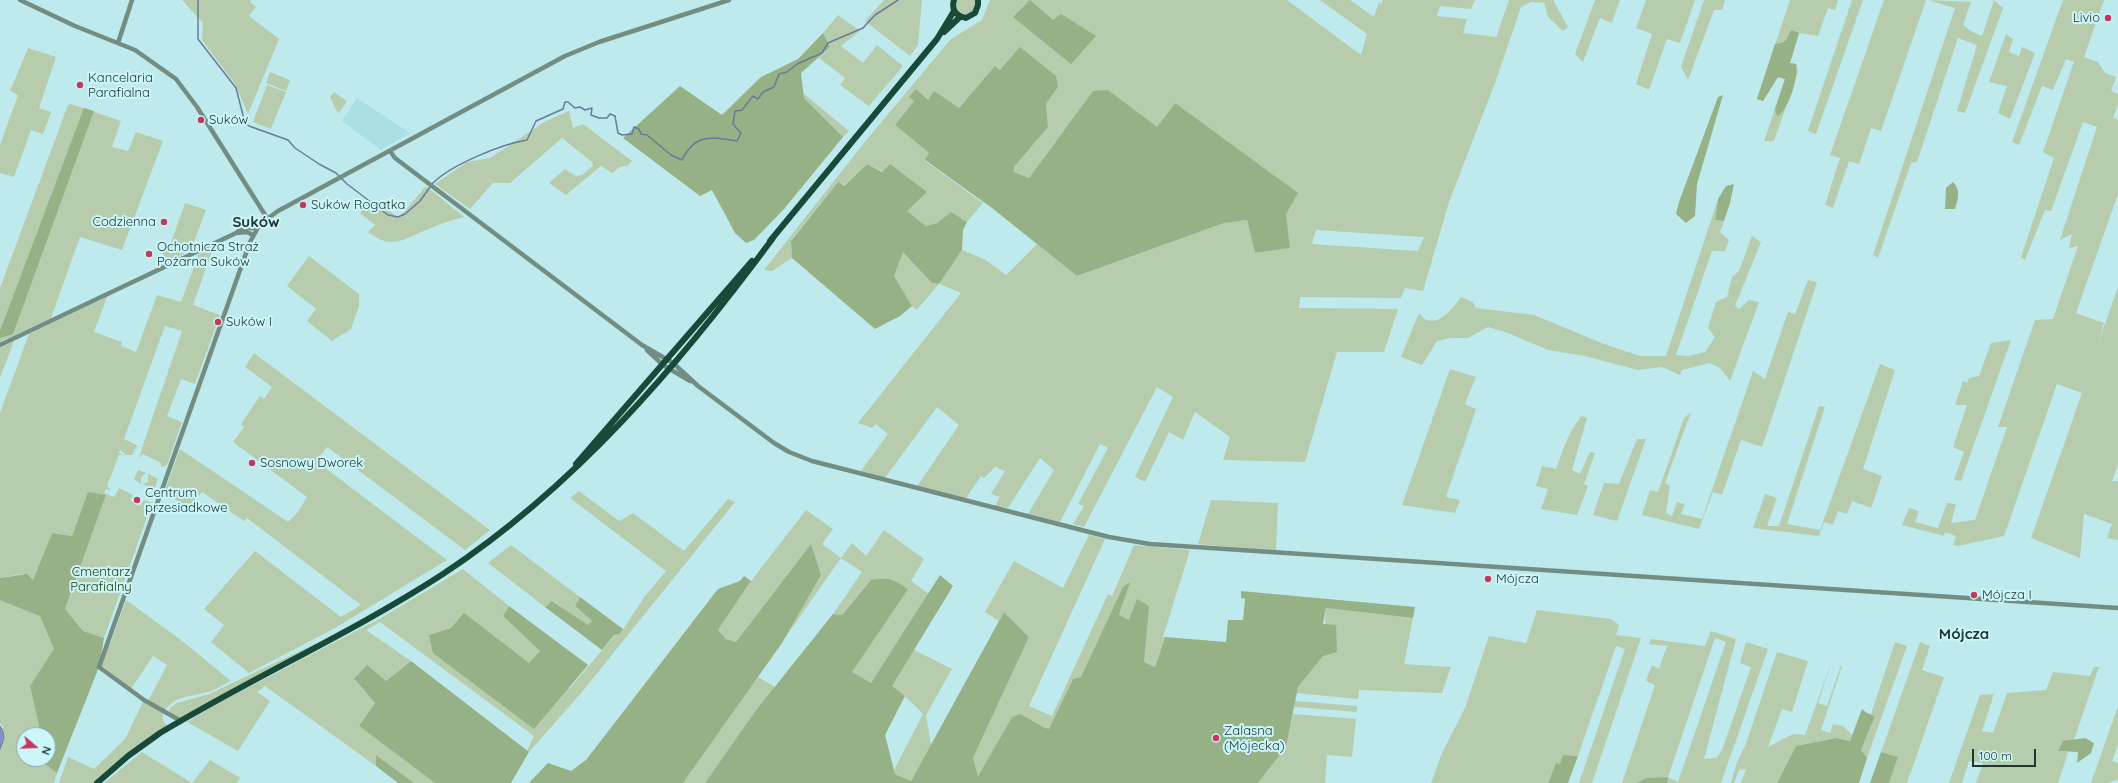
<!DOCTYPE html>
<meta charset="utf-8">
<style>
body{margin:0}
#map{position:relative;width:2118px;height:783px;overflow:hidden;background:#beeaed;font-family:Quicksand,sans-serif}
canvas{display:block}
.north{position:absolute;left:16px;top:727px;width:40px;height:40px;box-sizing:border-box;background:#cbf7fa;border:1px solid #88a9ab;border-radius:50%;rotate:109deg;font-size:11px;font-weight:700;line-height:16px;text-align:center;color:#233435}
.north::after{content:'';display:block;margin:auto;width:14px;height:18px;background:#c63760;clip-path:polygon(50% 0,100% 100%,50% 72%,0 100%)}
.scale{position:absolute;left:1972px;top:749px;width:64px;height:18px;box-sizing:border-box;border:2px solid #233435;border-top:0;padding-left:5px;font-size:12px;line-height:14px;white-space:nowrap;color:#233435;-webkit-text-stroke:3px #cbf7fa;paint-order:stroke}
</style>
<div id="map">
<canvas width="2118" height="783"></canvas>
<div class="north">N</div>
<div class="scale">100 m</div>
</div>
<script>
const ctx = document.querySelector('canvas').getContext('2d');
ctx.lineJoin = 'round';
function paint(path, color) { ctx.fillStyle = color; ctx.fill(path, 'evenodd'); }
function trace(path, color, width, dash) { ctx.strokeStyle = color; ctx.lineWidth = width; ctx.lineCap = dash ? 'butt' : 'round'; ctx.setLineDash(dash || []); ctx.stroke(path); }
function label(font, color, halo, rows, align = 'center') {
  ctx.font = font + ' Quicksand,sans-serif'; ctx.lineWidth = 4; ctx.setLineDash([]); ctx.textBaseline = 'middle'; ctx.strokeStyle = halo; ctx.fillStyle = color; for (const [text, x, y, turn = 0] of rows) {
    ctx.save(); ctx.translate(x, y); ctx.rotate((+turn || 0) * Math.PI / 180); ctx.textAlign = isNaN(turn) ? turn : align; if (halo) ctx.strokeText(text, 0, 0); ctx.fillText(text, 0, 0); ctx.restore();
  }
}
const built = new Path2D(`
 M357,98L410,133L381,150L342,121Z`);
const green = new Path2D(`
 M182,0H251L250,2L256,7L249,16L279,39L248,114L235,84L202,40L203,23Z
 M884,0H922L918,45L910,56L865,21Z
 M957,0H975V10L967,15L960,13L956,8Z
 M990,0H1287L1361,55L1367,34L1320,0H1350L1374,17L1379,2L1381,4L1383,0H1475L1471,9L1440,6L1437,16L1467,19L1463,33L1496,37L1489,58L1509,0H1553L1568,27L1563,31L1548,17L1544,3L1531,2L1521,7L1495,83L1449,202L1423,291L1405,288L1401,298L1300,297L1299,308L1398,309L1384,352H1337L1305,462L1223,460L1230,437L1195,412L1183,440L1169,432L1145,482L1135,477L1173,397L1157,387L1084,527L1073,524L1084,506L1078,504L1108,448L1100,444L1060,522L1028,514L1054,470L1040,458L1008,508L995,506L1000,497L991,494L1005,471L995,467L984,478L981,476L966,498L916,488L959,425L937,407L885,478L861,471L888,434L876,424L872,428L858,423L961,293L939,284L917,310L912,306L894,276L903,251L932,283L939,284L962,250L986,260L1006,275L1037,244L1077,276L1224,223L1247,220L1255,253L1290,248L1286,214L1175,103L1157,127L1093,91L1029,178L1014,172V167L1048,127L1046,104L1058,87L1000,70L996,66L959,108L934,92L928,100L914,101L895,125L930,154L925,161L983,203L967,222L951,212L937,223L926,226L907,211L926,192L867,164L843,186L838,182L791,240L792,258L772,271L764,270L863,144L951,39L982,20ZM1316,230L1423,237H1424L1418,251L1312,244Z
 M1595,0H1620L1612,23L1600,18L1583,62L1575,54Z
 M1646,0H1695L1680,43L1667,39L1649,90L1636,84L1652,34L1636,28Z
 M1704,0H1725L1722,10H1714L1688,80L1681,67Z
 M1790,0H1838L1835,10L1828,8L1818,36L1799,33L1790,63L1796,64L1798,72L1774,141H1764L1785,79L1778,77L1763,101L1757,99Z
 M1852,0H1863L1816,134L1808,131Z
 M1884,0H1926L1881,131L1871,128L1859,164L1849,161L1833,208L1825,205L1840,158L1830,155Z
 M1928,0L1971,2L1963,25L1972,32L1982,36L1994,0L2003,8L1965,113L1957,111L1977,45L1958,38L1917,162L1911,163L1878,258L1873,255L1955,8Z
 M2063,0H2104L2084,57L2098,62L2105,73L2116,77L2111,91L2118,94V104L2113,118L2118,120V194L2076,313L2104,323L2099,341L2118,287V464L2112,481H2118V540L2107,538L2112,524L2084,514L2080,558L2031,538L2082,393L2057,384L2004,536L1958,546L1953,545L1956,536L1945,532L1944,536L1902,525L1909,508L1919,511L1915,522L1938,528L1947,503L1956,504L1951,523L1975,520L2007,427H1998L2035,320L2053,319L2078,246L2069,248L2072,234L2060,240L2097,127L2083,122L2051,211L2045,210L2025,260L2021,257L2054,158L2043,152L2074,62L2066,59L2053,90L2042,86L2019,145L2012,142Z
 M838,15L860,31L841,46L863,63L877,45L903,66L869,106L840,85L845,78L819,58L830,47L823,33Z
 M2006,34L2013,39L2009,52L2019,56L2022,47L2035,53L2010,119L1998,113L2007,86L1989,82Z
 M28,48L56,57L39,108L51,112L43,134L31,130L14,177L0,173V145L18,95L10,91Z
 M270,72L290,80L286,91L266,83Z
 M267,85L286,92L271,129L253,122Z
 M334,92L347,101L339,113L336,110L330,97Z
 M803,93L849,131L843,137L804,98Z
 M71,104L121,121L112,147L128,151L136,132L163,141L122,250L80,237L51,318L0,342V288L68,105Z
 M569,111L573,128L583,124L632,161L627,166L620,167L612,173L601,166L566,195L549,183L565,169L576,176L582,175L593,166L592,162L562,138L510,183H493L470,209L435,184L467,162L490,158L546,121Z
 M426,186L464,217C453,220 442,223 431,228C406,237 394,252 368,232L375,225L360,213L366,205L371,208L377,202L399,218Z
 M1718,199L1715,220L1724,221L1720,232L1729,240L1725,251H1712L1676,355L1689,356L1705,352L1715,337L1708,328L1716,302L1727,297L1732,277L1739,271L1752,236L1761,242L1735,306L1739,309L1749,300L1759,302L1730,381L1720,368L1710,363L1682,370L1680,375L1662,367L1638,370L1585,356L1548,350L1508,333L1488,327L1468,338H1450L1437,341L1422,365L1401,357L1419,313C1433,333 1452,310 1461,297L1473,302L1476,308L1534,315L1604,344L1640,356H1666Z
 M185,203L206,210L191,250L159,266L164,251L170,245Z
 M213,248L193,305L220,315L195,384L181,379L167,416L182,422L167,465L161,467V463L143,454L139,458L142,448L137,446L132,455H126L120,450L119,453L123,455H119L107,486L110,489V490L106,489L104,493L114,497L119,488L133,495L130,500L140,506L144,500L152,503L104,638L83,631L65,609L106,495L88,493L72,536L52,533L33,580L22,574L0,578V413L29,334L107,297L94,332L122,342L121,346L136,352L157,295L181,302L199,253ZM165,326L182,331L142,448L124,439Z
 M309,256L359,294V306L351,329L332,341L307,321L316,309L287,286Z
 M1808,280L1817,282L1762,447L1741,440L1722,495L1713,492L1699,529L1642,515L1650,490L1658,492L1684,418L1691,412L1665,483L1670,486L1666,513L1672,516L1677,502L1685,504L1681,514L1702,519L1753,371L1765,379L1788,312L1795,314Z
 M2011,340L1961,481L1954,480L1964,452L1953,447L1967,405H1955L1963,381L1967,383L1969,378L1979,376L1991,343Z
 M14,341L0,378V348Z
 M254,353L490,530L465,550L327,447L316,461L447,560L335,628L249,673L211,642L224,625L204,609L255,551L341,617L361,605L247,518L244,521L202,492L188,507L164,493L180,449L288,522L298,512L307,497L233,442L244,427L241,424L260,396L264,399L272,387L245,367Z
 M1880,364L1895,370L1863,469L1882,476L1871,508L1852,501L1847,514L1838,511L1833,525L1824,522L1819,536L1753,528L1765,494L1777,498L1767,526H1779L1819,406L1825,407L1787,524L1820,530Z
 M1450,369L1476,377L1465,404L1476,409L1446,497L1460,500L1455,513L1402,505Z
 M1582,416L1587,418L1572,470L1580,474L1590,452L1595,453L1584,484L1588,486L1577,515L1541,509L1548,489L1536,486L1542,466L1556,469C1563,451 1568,431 1582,416Z
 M1637,439H1646L1617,521L1593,515L1604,483L1619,484Z
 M138,470L146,473L141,477V484L134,479Z
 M148,474L158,479L153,492L149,487L143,484L148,482Z
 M579,491L619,521L633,513L684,551L728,499L735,502L582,692L529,752L527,751L534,736L380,622L366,630L411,661L386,681L354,680L375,703L359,726L435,783H414L376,756V766L265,686L257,692L270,701L238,751L187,722L213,706L381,618L463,569L509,606L503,616L540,651L529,664L464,614L451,628L429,635L569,689L615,635L620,634L645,596L666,571L570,498Z
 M1211,500L1278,503L1276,551L1198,544Z
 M806,510L833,529L822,544L841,558L852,543L866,556L884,530L924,559L911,581L929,594L871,683L851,672L876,634L871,580L842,615L833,614L862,572L841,558L780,645L821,575L811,545L736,642L726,639L718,630L751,581Z
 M1089,535L1105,539L1029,706L1052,716L1108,594L1112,596L1134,545L1190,550L1163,637H1165L1155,667L1144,662L1145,639L1129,620L1119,615L1129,583L1081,677L1073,679L1049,730L1034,723L1029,718L1020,714L1012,717L978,776L973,758L1029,637L1004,612L999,621L985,612L1014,561L1063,588Z
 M511,545L580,597L575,606L592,621L588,626L553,601L545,607L488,563Z
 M2,599L40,616L55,649L30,686L41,735H24V759H45L47,766L57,773L54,783H0V736L3,727L0,723V600Z
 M126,600L181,640L231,681C223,684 216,690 208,692C191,697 174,695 164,712C161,718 163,721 167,726L94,783H59L68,757L94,769L125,739L144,700L148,701L167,665L153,656L131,689L104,667H99L111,642Z
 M1326,608L1413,618L1404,664L1451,667L1442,693L1359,690L1358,699L1296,693L1298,687L1323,656Z
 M1537,610L1611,619L1619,625L1616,635L1641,638L1592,783H1579L1625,649L1616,646L1578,756L1572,755L1560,764L1556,763L1548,783H1431L1442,753L1465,708L1489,636L1526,643Z
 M1711,631L1736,639L1704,759L1717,758L1722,750L1751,667L1740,663L1746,642L1768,649L1721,783H1667V777L1646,778L1636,783H1622L1655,685L1646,681L1652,665L1659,669L1667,646L1649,644L1651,639L1705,646ZM1715,638L1726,642L1678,782L1668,777Z
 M1895,642L1907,646L1867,758L1861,750L1875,716L1871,714Z
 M1920,642L1930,646L1922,670L1944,677L1907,783H1889L1898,757L1881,752Z
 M317,643L318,644L180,719L168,713L171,707L177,703L209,694Z
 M914,650L952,669L926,715L931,745L911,781L895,774L894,770L923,714L905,696L891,686Z
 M1777,652L1808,661L1792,712L1782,709L1768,747L1793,734L1805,735L1833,658L1818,703L1827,706L1841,665L1842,666L1821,730L1830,733L1833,724L1843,726L1852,735L1850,741L1836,738L1796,746L1777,783H1741L1746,769L1739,770L1734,783H1731L1737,762L1745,746Z
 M2094,667H2099L2074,740L2064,741L2059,751L2068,752L2058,783H1976L1983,763L1969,761L1962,783H1949L1980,695L1994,694L1982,731L1993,733L2007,693L2046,690L2053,672L2090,676Z
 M758,677L775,687L705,783H683Z
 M1295,701L1357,706V712L1294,707Z
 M2118,706V744L2112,761L2118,763V781L2115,780L2108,783H2091Z
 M1293,714L1356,719L1352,757L1327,755L1325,783H1258L1286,747Z
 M142,752L192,783L210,760L240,778L237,783H104Z`);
const forest = new Path2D(`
 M1030,0L1053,20L1061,14L1096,36L1071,64L1013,17Z
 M1791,30L1799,33L1790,63L1796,64C1799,75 1789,111 1777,116L1775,109L1785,79L1778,77L1763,101L1757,99L1775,44C1786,44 1787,39 1791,30Z
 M823,33L830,47L801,73L804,98L843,137L784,209L754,240L746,243L735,233L712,190L700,196L623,138L680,86L722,115L761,77L798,59Z
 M1020,47L1056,76L1058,87L1046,104L1048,127L1014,167V172L1029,178L1093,91L1108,90L1157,127L1175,103L1298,193L1286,214L1290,248L1255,253L1247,220L1224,223L1077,276L992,208L925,160L929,153L895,125L914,101L909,97L916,89L928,100L934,91L959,108L995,66L1000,70Z
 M1723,95L1697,184L1695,216L1686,223L1676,214L1679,202L1718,97Z
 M84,108L94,111L13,334L0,338V331Z
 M867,164L882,172L890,164L927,192L907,211L926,226L937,223L951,212L967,222L963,230L962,250L939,284L932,283L903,252L894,276L912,306L900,316L875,329L792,258L791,241L838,182L844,186Z
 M1953,182C1961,190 1958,199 1955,209H1945L1946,188Z
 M1734,184L1730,203L1724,221L1715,220L1718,199L1726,186Z
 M88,492L106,495L65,609L83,631L104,638L99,667L57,773L47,766L45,759H48V735H41L30,686L54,649L40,616L0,600V578L27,574L33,580L52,533L72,536Z
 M811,544L821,575L782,643L683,783H529L548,763L571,771L586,760L718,589L740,581L744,576L751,581L718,630L726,639L736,642Z
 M940,575L953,586L892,686L905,696L885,735L895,774L911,781L1004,612L1029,637L973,758L978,776L1012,717L1020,714C1030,718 1038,726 1049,729L1073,679L1081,677L1123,587L1130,582L1119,615L1129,620L1137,599L1149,606L1144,662L1155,667L1165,637L1226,642L1228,620H1243L1245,599L1241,598V591L1415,607L1413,618L1326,608L1323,624L1336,625L1337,652L1323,656L1298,687L1286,747L1258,783H705L757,709L833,614L842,615L871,580C888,577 893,579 908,589L852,672L871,683Z
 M580,597L623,629L620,634L614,635L602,650L545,607L552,601L588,625L592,621L575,606Z
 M509,606L588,665L534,729L433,653L429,635L451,628L464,613L529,663L540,651L503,616Z
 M411,661L529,752L511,783H435L359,726L375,703L354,679L367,665L386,681Z
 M1862,709L1867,713L1875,716L1861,750L1867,758L1859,783H1777L1796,746L1836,738L1850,741Z
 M2085,738L2094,743L2091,753L2077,763L2078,752L2058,751L2063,741Z
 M1881,752L1898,757L1889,783H1870Z
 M376,755L414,783H398L376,766Z
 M1563,755L1578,756L1568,783H1548L1556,763L1560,764Z
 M1668,777L1667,783H1636L1646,778Z`);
const water = new Path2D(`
 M0,726C6,735 4,740 0,749Z`);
const stream = new Path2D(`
 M198,0V39L236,88L245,123L249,126L288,140L295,148L319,164L336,173L347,184L388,215L398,217L405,214L420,201L430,187
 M432,184C450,165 502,144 527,140L536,121L563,109L565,102H568L575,108L580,107L585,110L592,108L591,115L599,118H607L610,114L615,116L618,133L622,135L632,134L634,127L639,129L641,134L647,135L671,155L682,160C695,133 711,137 737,141L741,133L733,124L735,111L742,110L753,96L758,99L763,92L774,87L779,74L787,72L797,64L822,53L828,43L863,28L875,15L898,0`);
const minor = new Path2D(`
 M20,0L75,26L135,50L176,79L197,107L267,218
 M118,43L132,0
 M390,151L395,158L642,345L673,363L698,386L774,443L789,452L812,461L1109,537L1150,544L2118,608
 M236,233L247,232L253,235
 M0,345L236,233L244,227L257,229
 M647,350L663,365L690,381
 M181,721L144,700L99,667L250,242L260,224L278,211L565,56L599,42L729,0`);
const major = new Path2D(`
 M954,0C951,10 956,16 966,18L975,13L978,5V0
 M944,32L960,17
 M770,241L937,39L954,11
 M576,464L752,261
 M97,783L128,756L160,733C253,677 352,633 443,574C575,487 680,364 773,238`);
const markers = [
 [2108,18,4,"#c63760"],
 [80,85,4,"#c63760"],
 [201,120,4,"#c63760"],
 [303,205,4,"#c63760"],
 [164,222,4,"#c63760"],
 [149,254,4,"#c63760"],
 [218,322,4,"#c63760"],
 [252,463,4,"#c63760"],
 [137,500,4,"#c63760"],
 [1488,579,4,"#c63760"],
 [1974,595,4,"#c63760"],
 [1216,738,4,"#c63760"]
];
const poiNames = [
 ["Livio",2100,18,"right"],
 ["Kancelaria",88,78],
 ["Parafialna",88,93],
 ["Suków",209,120],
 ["Suków Rogatka",311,205],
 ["Codzienna",156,222,"right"],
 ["Ochotnicza Straż",157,247],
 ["Pożarna Suków",157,262],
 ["Suków I",226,322],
 ["Sosnowy Dworek",260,463],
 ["Centrum",145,493],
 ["przesiadkowe",145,508],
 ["Mójcza",1496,579],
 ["Mójcza I",1982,595],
 ["Zalasna",1224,731],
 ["(Mójecka)",1224,746]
];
const parkNames = [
 ["Cmentarz",101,572],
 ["Parafialny",101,587]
];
const quarterNames = [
 ["Suków",256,222],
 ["Mójcza",1964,634]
];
paint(built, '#aae0e3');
paint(green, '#b7ccac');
paint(forest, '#95b185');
paint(water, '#8899c6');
trace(water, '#6a7b9a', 1);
trace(stream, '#6a7b9a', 1.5);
trace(minor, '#748d83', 4.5);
trace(major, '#184939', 6);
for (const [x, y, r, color] of markers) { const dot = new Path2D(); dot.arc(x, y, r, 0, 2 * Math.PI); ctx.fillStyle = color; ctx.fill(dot); trace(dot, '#cbf7fa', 1.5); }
label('13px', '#233435', '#cbf7fa', poiNames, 'left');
label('13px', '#173202', '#cbf7fa', parkNames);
label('bold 15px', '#233435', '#cbf7fa', quarterNames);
</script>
